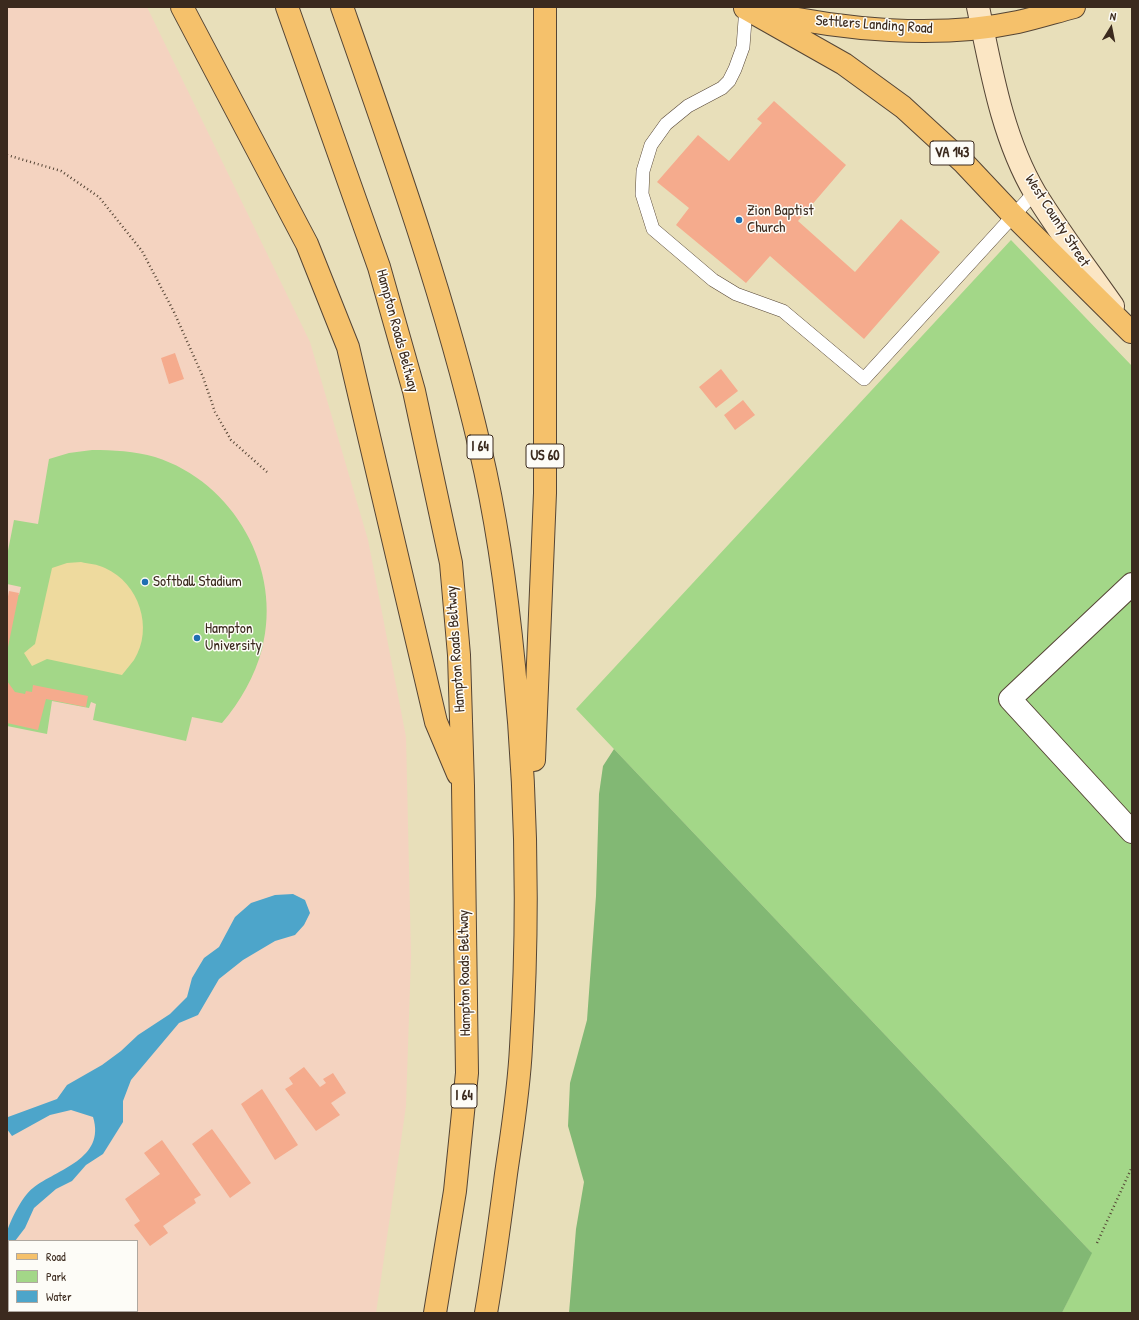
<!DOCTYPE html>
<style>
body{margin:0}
#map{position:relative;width:1139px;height:1320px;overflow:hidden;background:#e8dfba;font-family:"Patrick Hand",sans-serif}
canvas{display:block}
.frame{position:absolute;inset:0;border:8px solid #3b2a1e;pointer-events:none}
.legend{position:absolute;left:8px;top:1240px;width:130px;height:72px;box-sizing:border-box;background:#fdfcf7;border:1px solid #afa8a0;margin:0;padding:5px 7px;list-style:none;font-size:12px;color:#3b2a1e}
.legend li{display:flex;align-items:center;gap:8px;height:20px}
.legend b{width:20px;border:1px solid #afa8a0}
.north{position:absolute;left:1091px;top:8px;width:40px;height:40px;-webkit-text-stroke:3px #fdfcf7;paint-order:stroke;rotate:10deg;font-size:11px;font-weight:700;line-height:16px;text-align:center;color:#3b2a1e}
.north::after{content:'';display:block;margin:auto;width:14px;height:18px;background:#3b2a1e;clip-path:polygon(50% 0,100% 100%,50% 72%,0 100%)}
</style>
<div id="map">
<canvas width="1139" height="1320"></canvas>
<div class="frame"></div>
<ul class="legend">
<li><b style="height:5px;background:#f5c16b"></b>Road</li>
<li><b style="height:11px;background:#a3d788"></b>Park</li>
<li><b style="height:11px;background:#4da5ca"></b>Water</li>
</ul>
<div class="north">N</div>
</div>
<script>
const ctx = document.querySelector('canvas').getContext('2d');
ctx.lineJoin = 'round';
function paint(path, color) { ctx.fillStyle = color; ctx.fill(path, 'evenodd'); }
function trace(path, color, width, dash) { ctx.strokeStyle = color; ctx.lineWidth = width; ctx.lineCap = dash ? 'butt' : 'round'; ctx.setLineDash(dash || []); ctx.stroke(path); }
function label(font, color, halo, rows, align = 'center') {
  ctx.font = font + ' "Patrick Hand",sans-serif'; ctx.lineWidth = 3; ctx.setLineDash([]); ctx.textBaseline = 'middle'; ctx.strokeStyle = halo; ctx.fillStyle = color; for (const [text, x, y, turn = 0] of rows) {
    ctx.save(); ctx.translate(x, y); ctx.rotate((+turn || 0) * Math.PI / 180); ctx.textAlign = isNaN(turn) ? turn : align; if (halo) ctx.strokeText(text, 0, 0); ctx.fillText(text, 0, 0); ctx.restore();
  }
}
const built = new Path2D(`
 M7,7H147L310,342L368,540L406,737L411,956L406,1106L376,1313H7ZM9,1241H137V1311H9Z`);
const green = new Path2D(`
 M1011,240L1132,366V1313H1062L1091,1252L576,709Z
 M92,450C113,450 135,451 155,457C234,482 283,569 262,649C255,676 240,702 222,723L192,717L186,741L93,720L96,704L91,702L89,708L52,701L47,734L7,726V614L11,593L19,595L21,587L7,584V556L14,520L38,524L49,459L69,453Z`);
const forest = new Path2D(`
 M614,749L1092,1253L1062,1313H569L576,1229L584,1182L568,1126L570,1083L587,1020L596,896L599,794L603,766Z`);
const sand = new Path2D(`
 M81,562C89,564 97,564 105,568C139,583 154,628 134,660C130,665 126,670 122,675L47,659L32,666L24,653L35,644L52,568L67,563Z`);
const water = new Path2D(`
 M293,894L305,900L310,913L304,925L295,935L275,941L243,960L219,979L198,1015L179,1023L131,1080L123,1101V1122L103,1154L86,1165L72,1181L56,1189L34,1208L25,1228L15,1241H9L7,1251C7,1245 6,1238 7,1232C10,1221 23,1195 33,1188C57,1169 106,1159 93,1117L71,1110L50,1115L12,1136L7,1129L8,1117L57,1099L67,1085L102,1065L121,1051L138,1035L170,1014L187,997L192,978L204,958L219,947L235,917L251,903L275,895Z`);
const building = new Path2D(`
 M774,101L846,165L798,221L855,272L901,219L940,252L864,339L770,256L746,283L676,225L689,208L657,182L698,135L729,161L762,123L757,119Z
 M175,353L184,379L169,384L161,358Z
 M721,369L738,391L716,408L699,387Z
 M743,400L755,415L735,430L724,415Z
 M9,591L19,593L8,647L7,602Z
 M7,681L15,692L25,694L26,691L32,692L33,685L88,696L86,707L46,699L38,730L7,723Z
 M304,1067L320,1087L326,1083L323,1079L333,1073L346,1093L331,1103L340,1115L316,1131L285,1089L293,1084L289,1078Z
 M262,1089L298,1145L275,1160L241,1104Z
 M212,1129L251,1183L230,1198L192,1144Z
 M162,1140L201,1195L194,1199L196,1203L163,1226L168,1233L150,1246L134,1225L140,1221L125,1199L160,1174L144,1153Z`);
const path = new Path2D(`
 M7,155L61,171L99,197L142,251L174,312L203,377L215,412L231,440L267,472
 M1097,1243L1132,1167`);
const lane = new Path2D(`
 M746,7L743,47L735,69L729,81L722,88L688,106L666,124L651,145L643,171L642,194L653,229L713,280L736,294L783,311L864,379L1035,192`);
const street = new Path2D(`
 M1132,584L1010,699L1132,832`);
const secondary = new Path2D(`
 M978,7C991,69 1002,137 1035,193C1059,232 1087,269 1113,306`);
const primary = new Path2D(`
 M745,8L844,64L903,107L964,163L1013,215L1131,332
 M763,12C843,30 937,39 1018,22C1036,18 1055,12 1074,7`);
const highway = new Path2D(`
 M182,7L307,244L348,347L436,722L458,774
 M287,7L379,267L414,391L451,563L459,655L463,786L467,1073L455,1191L435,1313
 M342,7C393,152 445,298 480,448C497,520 507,593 514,666C527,793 529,921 521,1047C519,1090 512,1132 506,1174C500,1220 494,1267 486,1313
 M534,760L545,493V7`);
const markers = [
 [739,220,4,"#1f6fb2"],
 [145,582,4,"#1f6fb2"],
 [197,638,4,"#1f6fb2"]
];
const shields = [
 [952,153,44],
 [480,447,26],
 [545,456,38],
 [464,1096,26]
];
const shieldNames = [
 ["VA 143",952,153],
 ["I 64",480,447],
 ["US 60",545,456],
 ["I 64",464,1096]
];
const streetNames = [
 ["Settlers Landing Road",874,25,4],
 ["West County Street",1057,221,57],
 ["Hampton Roads Beltway",397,331,75],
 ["Hampton Roads Beltway",456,649,-94],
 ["Hampton Roads Beltway",465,973,-91]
];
const poiNames = [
 ["Zion Baptist",747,211],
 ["Church",747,228],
 ["Softball Stadium",153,582],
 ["Hampton",205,629],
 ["University",205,646]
];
paint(built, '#f4d3c0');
paint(green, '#a3d788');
paint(forest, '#82b874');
paint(sand, '#eeda9e');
paint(water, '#4da5ca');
paint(building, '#f5ab8d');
trace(lane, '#554535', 14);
trace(street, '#554535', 24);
trace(secondary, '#554535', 24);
trace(primary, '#554535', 24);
trace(highway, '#554535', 24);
trace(path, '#554535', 2.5, [1, 3]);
trace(lane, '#fff', 13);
trace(street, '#fff', 22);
trace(secondary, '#fbe6c4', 22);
trace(primary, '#f5c16b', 22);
trace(highway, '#f5c16b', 22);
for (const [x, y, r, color] of markers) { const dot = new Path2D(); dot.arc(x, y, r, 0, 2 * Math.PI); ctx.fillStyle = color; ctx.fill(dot); trace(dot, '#fdfcf7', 1.5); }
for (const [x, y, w] of shields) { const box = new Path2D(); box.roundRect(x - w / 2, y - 12, w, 24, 3); ctx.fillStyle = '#fdfcf7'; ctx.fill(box); trace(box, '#3b2a1e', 1); }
label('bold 14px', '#3b2a1e', null, shieldNames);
label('15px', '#3b2a1e', '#fdfcf7', streetNames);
label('15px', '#3b2a1e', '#fdfcf7', poiNames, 'left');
</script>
